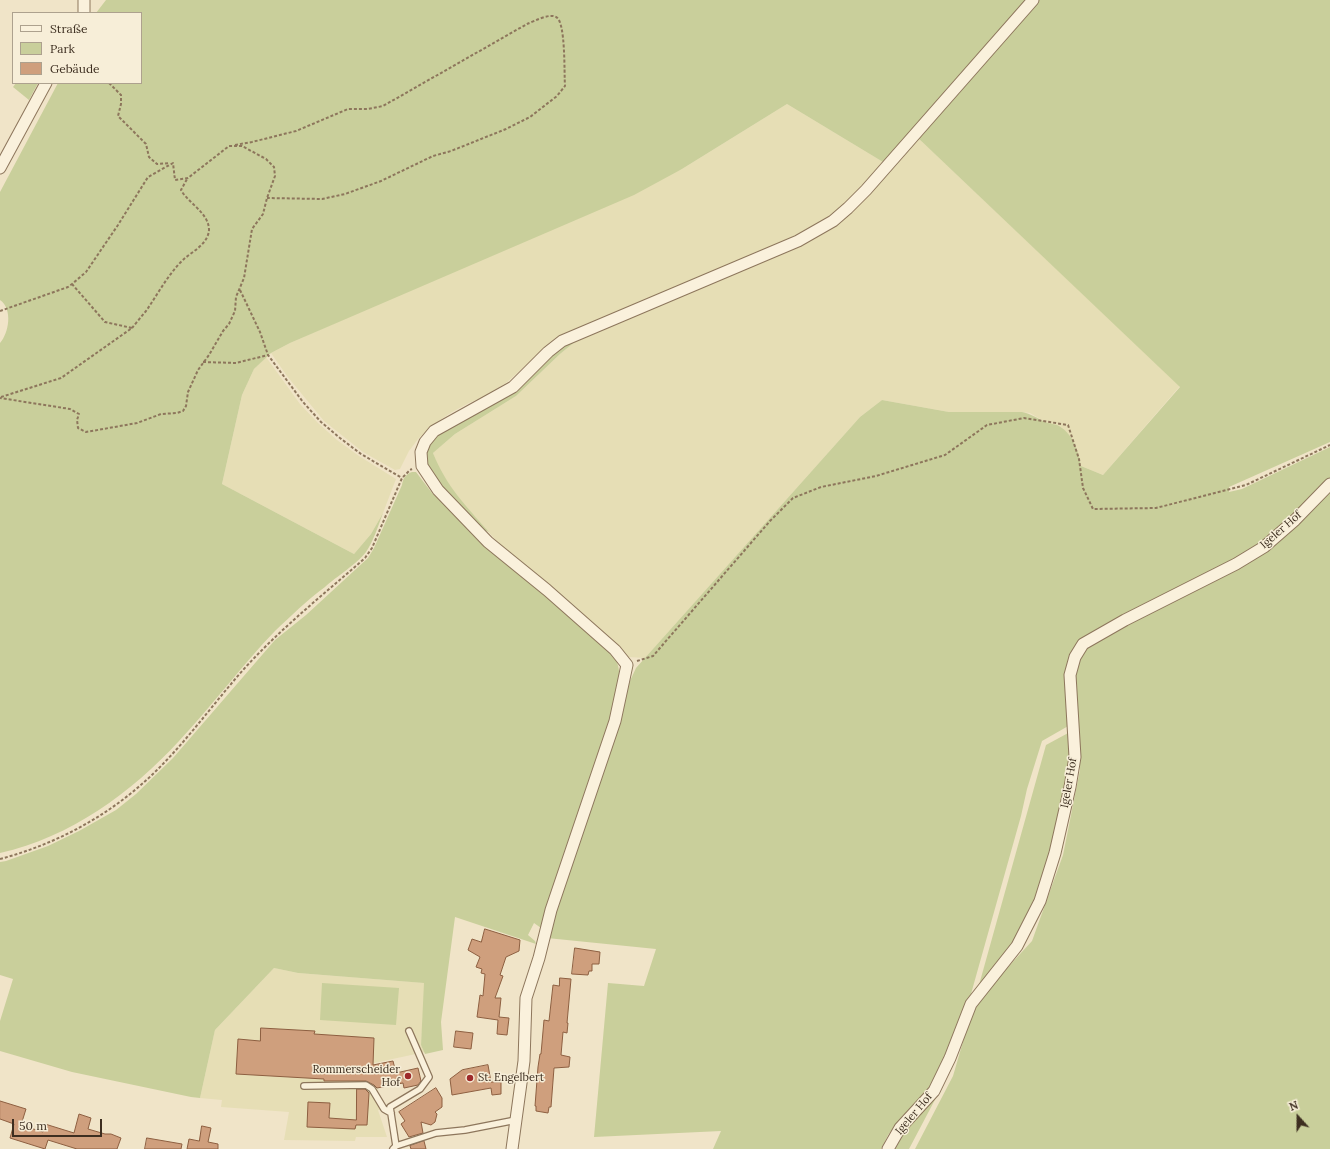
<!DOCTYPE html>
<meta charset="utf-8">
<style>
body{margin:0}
#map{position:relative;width:1330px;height:1149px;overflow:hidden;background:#f0e4c8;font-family:Lora,serif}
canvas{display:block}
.legend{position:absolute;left:12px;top:12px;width:130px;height:72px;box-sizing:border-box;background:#f7eed8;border:1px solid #ada18e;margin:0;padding:5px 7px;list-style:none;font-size:12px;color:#3d2e20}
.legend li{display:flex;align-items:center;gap:8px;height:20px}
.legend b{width:20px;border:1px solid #ada18e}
.north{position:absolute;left:1278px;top:1097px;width:40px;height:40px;-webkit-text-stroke:3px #f7eed8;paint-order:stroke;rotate:339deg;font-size:11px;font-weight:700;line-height:16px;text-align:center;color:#3d2e20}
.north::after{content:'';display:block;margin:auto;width:14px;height:18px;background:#3d2e20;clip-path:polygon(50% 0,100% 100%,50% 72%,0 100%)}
.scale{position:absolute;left:12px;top:1119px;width:90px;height:18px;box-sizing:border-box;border:2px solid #3d2e20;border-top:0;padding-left:5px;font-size:12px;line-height:14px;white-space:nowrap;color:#3d2e20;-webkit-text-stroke:3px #f7eed8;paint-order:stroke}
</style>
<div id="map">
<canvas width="1330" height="1149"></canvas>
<ul class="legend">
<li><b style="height:5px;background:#faf1dc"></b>Straße</li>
<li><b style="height:11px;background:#c9cf9b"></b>Park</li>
<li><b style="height:11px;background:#cf9f7d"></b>Gebäude</li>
</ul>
<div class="north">N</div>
<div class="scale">50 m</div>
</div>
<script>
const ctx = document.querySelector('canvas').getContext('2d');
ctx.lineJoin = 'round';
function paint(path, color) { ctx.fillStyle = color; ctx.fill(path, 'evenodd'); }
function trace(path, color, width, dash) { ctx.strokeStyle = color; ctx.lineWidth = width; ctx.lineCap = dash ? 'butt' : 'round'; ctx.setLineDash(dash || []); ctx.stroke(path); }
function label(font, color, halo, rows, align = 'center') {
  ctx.font = font + ' Lora,serif'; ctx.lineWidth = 3; ctx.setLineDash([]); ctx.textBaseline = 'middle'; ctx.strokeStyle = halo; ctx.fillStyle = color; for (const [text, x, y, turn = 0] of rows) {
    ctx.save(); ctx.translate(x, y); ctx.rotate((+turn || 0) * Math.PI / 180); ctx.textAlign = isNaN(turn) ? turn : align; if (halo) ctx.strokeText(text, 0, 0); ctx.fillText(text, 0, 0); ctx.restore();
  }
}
const farmland = new Path2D(`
 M787,104L883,162L843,208L818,226L770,249H764L753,253L746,258L541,352L506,383L488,395L469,403L452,412L434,424L418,439L409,451L400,469L395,470L363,452L324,421L287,376L271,353L290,343L682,169Z
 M917,137L1180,386L1103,475L1081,466L1077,449L1069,435L1063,430L1057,426L1045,422L1030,413L1022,412H949L882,400L860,417L645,658L628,657L500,545L454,493L438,467L433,453L455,434L516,396L560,354L582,336L831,228L843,220L860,204Z
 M266,357L300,404L318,423L337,440L359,456L396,479L383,513L371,534L354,554L222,484L242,395L254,369Z
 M274,968L298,973L425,983L421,1045L425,1052L374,1063L379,1101L383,1111L378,1110L387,1137H356L355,1141L284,1140L289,1112L221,1107L222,1100L200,1098L215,1030Z`);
const green = new Path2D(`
 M106,0H1027L883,162L787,104L682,169L634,195L290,343L271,353L254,369L242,395L222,484L354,554L371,534L383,513C378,526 374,540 366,552C358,563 336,577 325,587C307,600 291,616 275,631C241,666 213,705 179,741C131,793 71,837 0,853V343C9,333 13,309 0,300V192L58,83H141V13H96Z
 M1037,0H1330V442L1229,487V492L1242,489L1330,447V481L1267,541L1078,644L1070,725L1042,741L1027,789L1021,816L969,1001L937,1081L896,1124L888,1135L881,1149H713L721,1131L594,1137L608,983L644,986L656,949L547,938L623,696L636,668L860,417L882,400L949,412H1022C1031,414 1037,418 1045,422C1048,423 1053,424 1057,425C1072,432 1079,451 1081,466L1103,475L1180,387L917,137Z
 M16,83H38L29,100L13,87Z
 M582,336L560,354L516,396L455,434L433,453C446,486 466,506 489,532L478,527L442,490L431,474L427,463V450L432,440L442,432L565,343Z
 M412,472H416L432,493L478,537L486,547L606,646C609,649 612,653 614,656C626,676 615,701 610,722L541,928L534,923L528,935L535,941L536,944L455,917L441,1022L443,1050L425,1054L421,1045L424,983L298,973L274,968L215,1030L200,1098L191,1097L72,1072L0,1051V1021L13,979L0,975V862L6,861L48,846L79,831L116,810L136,794L173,758L275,640L306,615L368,558L374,548L402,485C403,478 406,474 412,472Z
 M1330,490V1149H915L953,1076L974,1004L1032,941L1063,855L1080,770L1075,678L1079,660L1087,646L1213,580Z
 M1070,732L1072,753L1052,853L1022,937L979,985L1046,745Z
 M322,983L399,988L396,1025L320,1020Z
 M948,1075L909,1149H887Z`);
const building = new Path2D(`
 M485,929L520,940L519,951L506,957L500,975L503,976L495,998H501L499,1017L509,1018L507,1035L497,1034L498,1020L477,1017L480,995L483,996L485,974L481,973L482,969L476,967L480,957L468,950L472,939L481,942Z
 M575,948L600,952L599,964H592V971H589L588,975L572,974Z
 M560,978L571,979L567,1023H568L567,1033L563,1032L561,1055L570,1057L569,1067L554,1068L551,1107H549L548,1113L536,1111V1106H535L538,1067L540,1054H541L544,1020L549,1021L553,985L559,986Z
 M261,1028L315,1031L314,1034L374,1038L373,1065L393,1061L396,1073L418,1068L421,1081L418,1085L404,1088L403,1083L377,1088L374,1085L366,1081H324V1079L236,1074L238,1039L260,1041Z
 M456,1031L473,1033L471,1049L454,1047Z
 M488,1065L491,1082H501V1094L492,1095L491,1088L452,1095L450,1079L462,1070Z
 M436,1088L442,1098V1107L435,1112L437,1114L435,1122L431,1125L421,1122L423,1133L409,1137L401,1124L405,1121L399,1112Z
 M357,1089H365L369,1093L367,1125H356L355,1129L307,1127L308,1102L330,1103L329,1118L356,1120Z
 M0,1101L26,1109L21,1125L43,1132L45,1124L74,1133L79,1114L91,1118L88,1129L105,1134H111L121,1138L117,1149H77L48,1140L45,1149L10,1138L14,1124L0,1119Z
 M202,1126L211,1128L208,1142L218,1144V1149H187L189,1139L199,1141Z
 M147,1138L182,1144L181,1149H145Z
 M424,1141L426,1149H411L410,1146Z`);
const path = new Path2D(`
 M109,83L121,95V104L118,116L146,144L149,157L157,164L170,163
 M235,145L252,142L296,131L348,109H368L383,106L527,24C535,21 549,13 556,17C566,21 564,75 565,86L557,96L530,117L506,129L451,151L433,156L381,181L345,194L322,199L267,198
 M240,290L260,332L268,355L303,402L321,422L340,438L361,454L402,478
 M0,311L68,287L72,284L86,272L118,225L148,177L173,163L175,180L188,178L229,146H242L266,159L274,167L275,176L267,198L263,214L252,229L244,278L236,297L235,311L229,324L223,331L209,355L198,370L188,392L186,406L183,411L177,413L161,414L137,423L86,432L78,428L77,420L79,414L70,409L0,398
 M132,328C136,323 141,317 146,311C158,294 168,274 184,259C193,251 208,244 209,230C209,213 188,203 181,190L187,179
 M203,362L236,363L268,355
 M1,397L61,378L132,328L105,322L72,284
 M637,661L653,656L770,521L793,498L821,487L876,476L945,455L987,425L1024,418L1068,425L1079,459L1083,488L1093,509L1156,508L1246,485L1330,445
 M0,859C60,843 114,813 158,769C189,738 214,703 243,670C280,629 324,594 365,558L372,548L402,478L410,470L412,469`);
const service = new Path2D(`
 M304,1086L366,1085L372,1089L384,1109L391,1113
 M396,1146L390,1107L420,1089L429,1077L409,1031
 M393,1149L396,1146L436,1133L465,1130L516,1120`);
const minor = new Path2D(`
 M84,0V13
 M0,168L46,83
 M512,1149L524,1061L526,998L539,958L551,910L615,721L627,665L615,650L547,590L488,542L438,490L422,466L421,452L425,442L434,431L513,387L548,352L562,341L798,241L833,221L848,208L866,190L1033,0
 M888,1149L900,1128L934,1091L950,1058L971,1004L1017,946L1040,901L1055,853L1070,787L1075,757L1070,675L1075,657L1083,644L1125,620L1236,564L1264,547L1295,520L1330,484`);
const markers = [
 [408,1076,4,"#9e2a2b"],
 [470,1078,4,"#9e2a2b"]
];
const streetNames = [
 ["Igeler Hof",1281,530,-41],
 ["Igeler Hof",1069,783,-80],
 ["Igeler Hof",914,1114,-50]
];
const poiNames = [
 ["Rommerscheider",400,1070],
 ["Hof",400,1083],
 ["St. Engelbert",478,1078,"left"]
];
paint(farmland, '#e6deb5');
paint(green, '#c9cf9b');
paint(building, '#cf9f7d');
trace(building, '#8d5f41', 1);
trace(service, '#8d765c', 8);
trace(minor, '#8d765c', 13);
trace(path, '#8d765c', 2, [3, 2]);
trace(service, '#faf1dc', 5.5);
trace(minor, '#faf1dc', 11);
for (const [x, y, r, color] of markers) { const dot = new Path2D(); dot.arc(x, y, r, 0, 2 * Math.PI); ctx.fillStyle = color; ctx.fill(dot); trace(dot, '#f7eed8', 1.5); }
label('11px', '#3d2e20', '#f7eed8', streetNames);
label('11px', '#3d2e20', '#f7eed8', poiNames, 'right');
</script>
